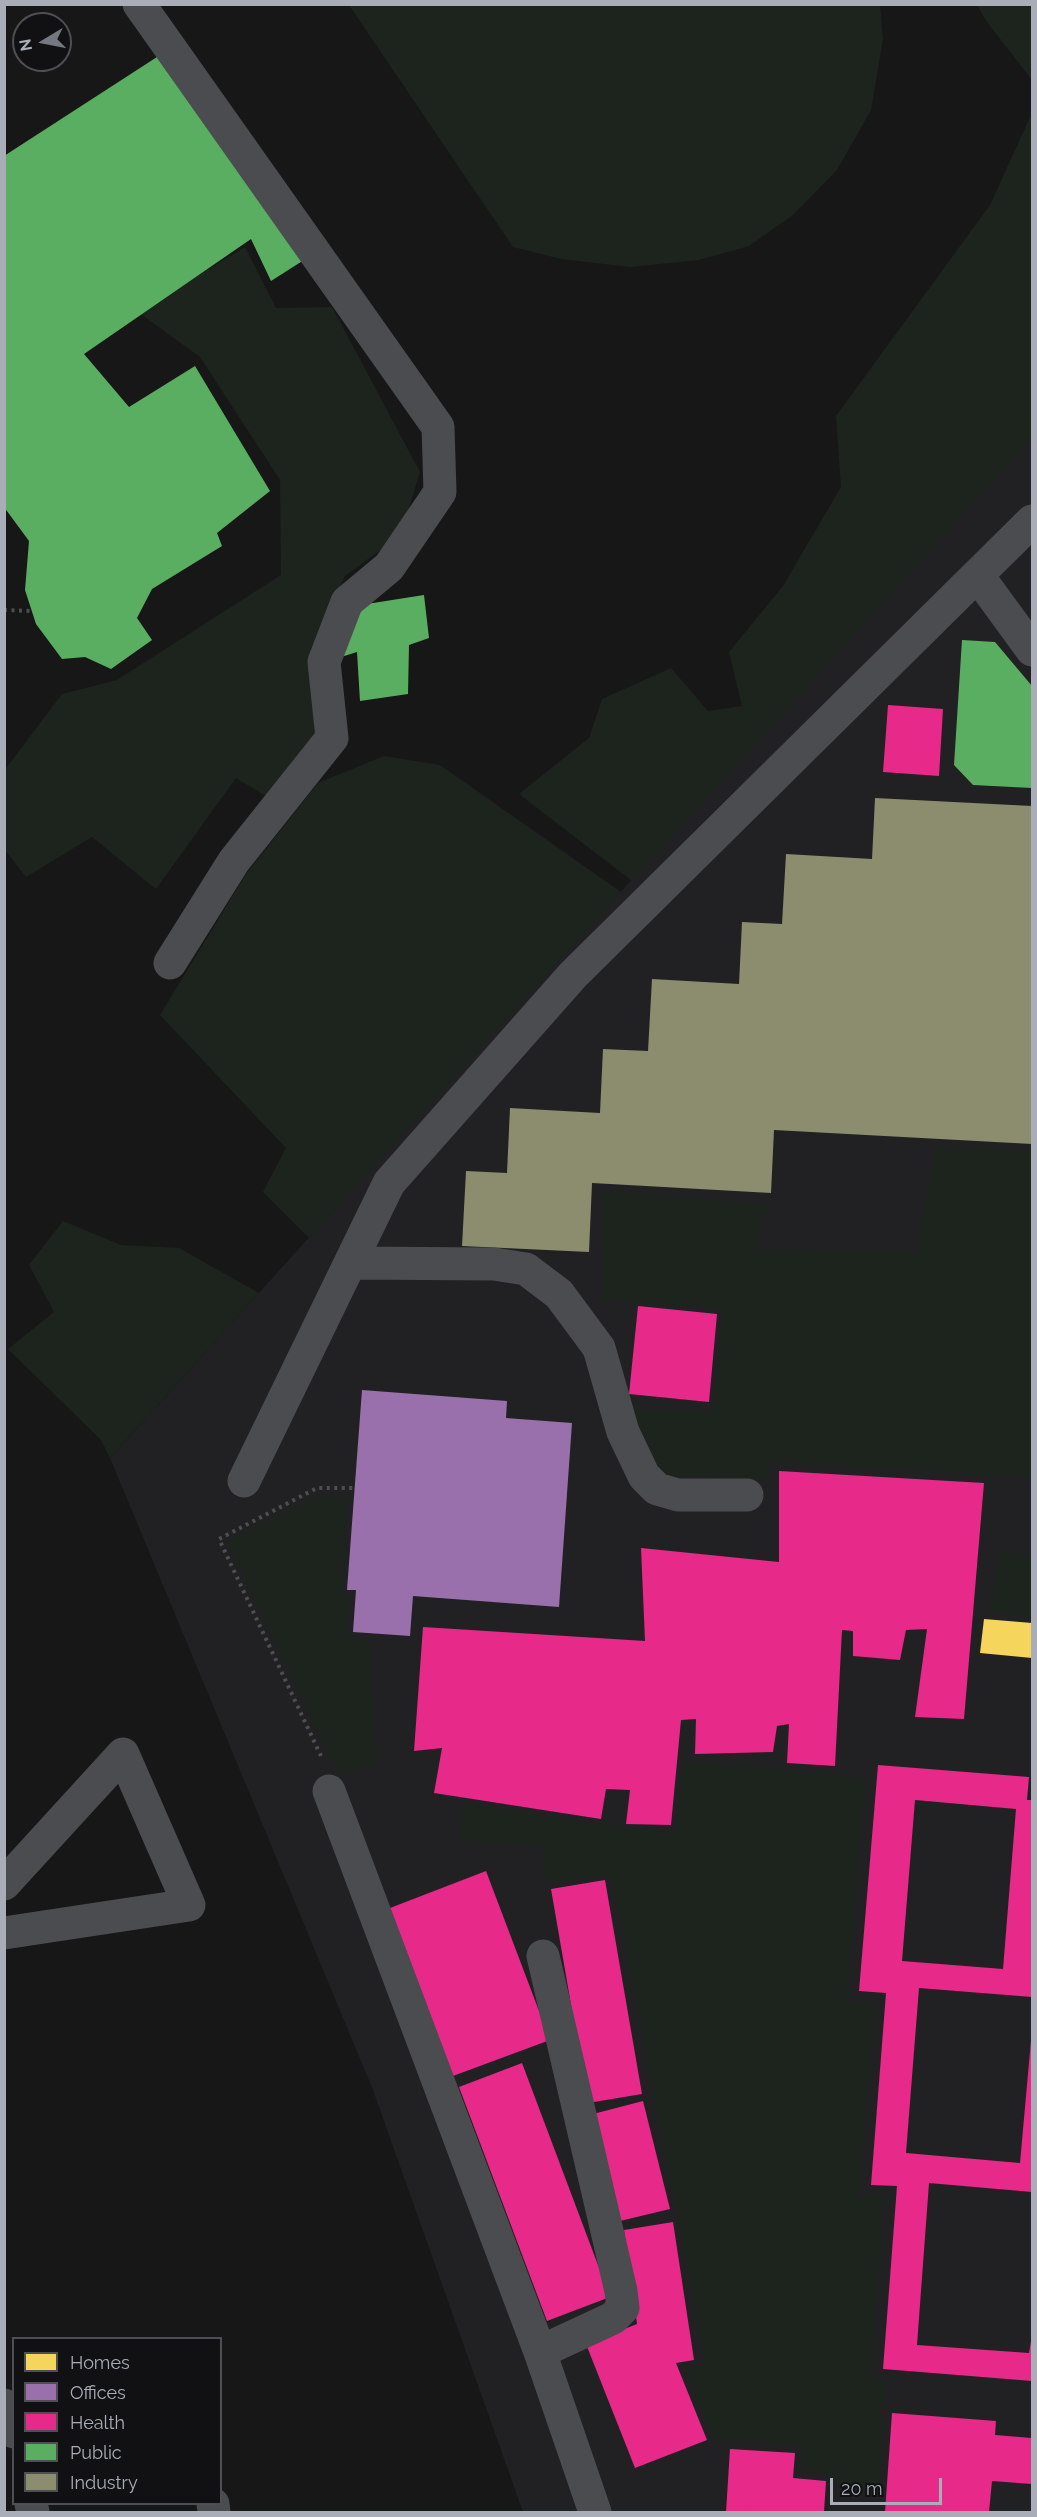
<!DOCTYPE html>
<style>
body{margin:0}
#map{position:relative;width:1037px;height:2517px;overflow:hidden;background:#171717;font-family:Raleway,sans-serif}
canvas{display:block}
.frame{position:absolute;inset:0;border:6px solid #a8adb8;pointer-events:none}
.legend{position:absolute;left:12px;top:2337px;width:210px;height:168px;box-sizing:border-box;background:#111113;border:2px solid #4d4f55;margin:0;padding:8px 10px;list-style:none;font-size:18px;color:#a8adb8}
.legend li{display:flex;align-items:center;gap:12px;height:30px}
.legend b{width:30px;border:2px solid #4d4f55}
.north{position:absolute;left:12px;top:12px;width:60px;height:60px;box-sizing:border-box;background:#111113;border:2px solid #4d4f55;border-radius:50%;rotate:260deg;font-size:16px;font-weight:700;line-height:24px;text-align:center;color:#a8adb8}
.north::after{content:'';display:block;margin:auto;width:21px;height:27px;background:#757880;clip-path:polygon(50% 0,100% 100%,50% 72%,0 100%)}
.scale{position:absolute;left:830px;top:2478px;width:112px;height:27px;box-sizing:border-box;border:3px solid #a8adb8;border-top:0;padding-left:8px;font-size:18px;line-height:21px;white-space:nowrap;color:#a8adb8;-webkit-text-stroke:4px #111113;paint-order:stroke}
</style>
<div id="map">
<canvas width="1037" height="2517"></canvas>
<div class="frame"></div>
<ul class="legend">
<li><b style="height:16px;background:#f6d55c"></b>Homes</li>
<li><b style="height:16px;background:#9970ab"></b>Offices</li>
<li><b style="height:16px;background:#e7298a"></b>Health</li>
<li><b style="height:16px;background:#5aae61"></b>Public</li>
<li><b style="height:16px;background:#8c8c6e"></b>Industry</li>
</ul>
<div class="north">N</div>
<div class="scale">20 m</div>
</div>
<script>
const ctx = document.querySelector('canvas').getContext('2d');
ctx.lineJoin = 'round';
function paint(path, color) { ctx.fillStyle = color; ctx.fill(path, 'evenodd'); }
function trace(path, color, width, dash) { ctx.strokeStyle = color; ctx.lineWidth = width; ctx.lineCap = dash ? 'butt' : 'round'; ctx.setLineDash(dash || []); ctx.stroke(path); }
const built = new Path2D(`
 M1032,436V2512H523L373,2090L110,1458Z`);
const green = new Path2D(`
 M349,5H880L883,39L871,110L837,170L793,215L749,246L699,260L630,267L561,259L513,247Z
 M977,5H1032V80L987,22Z
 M1032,113V437L632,881L519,794L589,738L602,699L671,668L708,711L742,706L729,652L783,586L841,487L836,416L990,205Z
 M245,247L276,308L332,307L420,472L401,535L345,576L310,660L315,734L266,796L236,778L156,889L92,837L26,877L5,850L4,771L62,694L117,680L281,575L280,480L200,357L138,312Z
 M384,756L440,765L621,892L309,1238L263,1192L286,1148L160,1015L246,874L318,783Z
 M936,1146L1032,1151V1498L1031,1477L768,1461V1481L664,1474L642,1442L631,1410H714L723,1309L604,1299L603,1191L767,1205L755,1249L917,1252Z
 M63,1221L121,1245L179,1248L259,1293L110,1458L101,1440L8,1349L54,1312L29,1265Z
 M321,1496L348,1499L341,1593L349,1598L347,1638L369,1642L376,1764L339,1777L227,1541Z
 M1001,1552L1032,1554V1618L989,1611Z
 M684,1761L865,1778L846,2002L874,2004L859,2195L884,2197L870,2377L886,2379L878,2492L836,2486V2476L802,2471L801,2443L713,2440L686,2370L706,2364L612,1875L546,1882L542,1846L460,1841L463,1804L676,1834Z`);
const homes = new Path2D(`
 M984,1619L1032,1623V1658L980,1653Z`);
const offices = new Path2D(`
 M362,1390L507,1401L506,1418L572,1423L559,1607L413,1596L410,1636L353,1632L356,1590H347Z`);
const health = new Path2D(`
 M888,705L943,709L939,776L883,772Z
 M638,1306L717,1314L709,1402L629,1394Z
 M779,1471L984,1483L964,1719L915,1717L927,1629L906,1630L900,1660L853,1656V1631L842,1630L835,1766L787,1763L789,1724L777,1726L773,1752L695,1754L696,1719L681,1720L671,1825L626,1824L630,1790L606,1789L601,1819L434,1793L442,1748L414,1751L423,1627L645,1641L641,1548L779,1562Z
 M878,1765L1029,1777L1027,1800H1032V1997L919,1988L906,2153L1020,2163L1032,2029V2192L929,2183L917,2345L1029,2353L1032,2335V2381L883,2369L897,2186L871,2185L886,1993L859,1991ZM915,1800L1016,1809L1003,1969L902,1961Z
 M486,1871L550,2040L453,2076L390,1908Z
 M605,1880L642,2094L588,2103L551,1889Z
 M522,2063L610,2297L547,2321L459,2087Z
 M643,2101L670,2209L620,2221L593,2114Z
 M673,2222L694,2360L676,2363L707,2440L635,2468L586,2344L637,2324L624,2230Z
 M892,2413L996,2421L995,2435L1032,2438V2484L992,2481L989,2512H885Z
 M730,2449L795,2453L793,2478L826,2481L824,2512H726Z`);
const public = new Path2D(`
 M157,57L304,260L271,281L251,239L84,354L129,407L195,366L270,491L217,533L222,546L152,589L137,618L152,640L111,669L85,657L62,659L36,624L25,590L29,541L4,507V156Z
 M424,595L429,638L409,645L408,694L360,701L357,652L341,657L354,606Z
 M962,640L995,642L1032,686V788L973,785L954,765Z`);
const industry = new Path2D(`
 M875,798L1032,806V1144L774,1130L771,1193L592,1183L589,1252L462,1246L466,1171L507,1173L510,1108L600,1113L603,1049L648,1051L652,979L739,984L742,922L782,924L786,854L872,859Z`);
const path = new Path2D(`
 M4,610L32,611
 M321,1756L219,1539L317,1488H355`);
const minor = new Path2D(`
 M139,4L438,427L440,492L389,567L347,602L324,662L332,738L234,861L170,963
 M978,576L1032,650
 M351,1263L494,1264L526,1269L559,1294L599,1348L623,1432L644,1476L657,1489L678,1495H747
 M244,1481L389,1183L573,975L1032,521
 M329,1791L540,2352L595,2512
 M4,1884L123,1754L189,1905L4,1933
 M540,2352L613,2318L623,2308L621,2291L543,1956
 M4,2405L14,2432
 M31,2504L33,2512
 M213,2504L214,2512`);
paint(built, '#212123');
paint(green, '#1d241e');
paint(homes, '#f6d55c');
paint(offices, '#9970ab');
paint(health, '#e7298a');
paint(public, '#5aae61');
paint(industry, '#8c8c6e');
trace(path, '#4d4e52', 4, [3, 4.5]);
trace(minor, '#4b4c50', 33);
</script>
